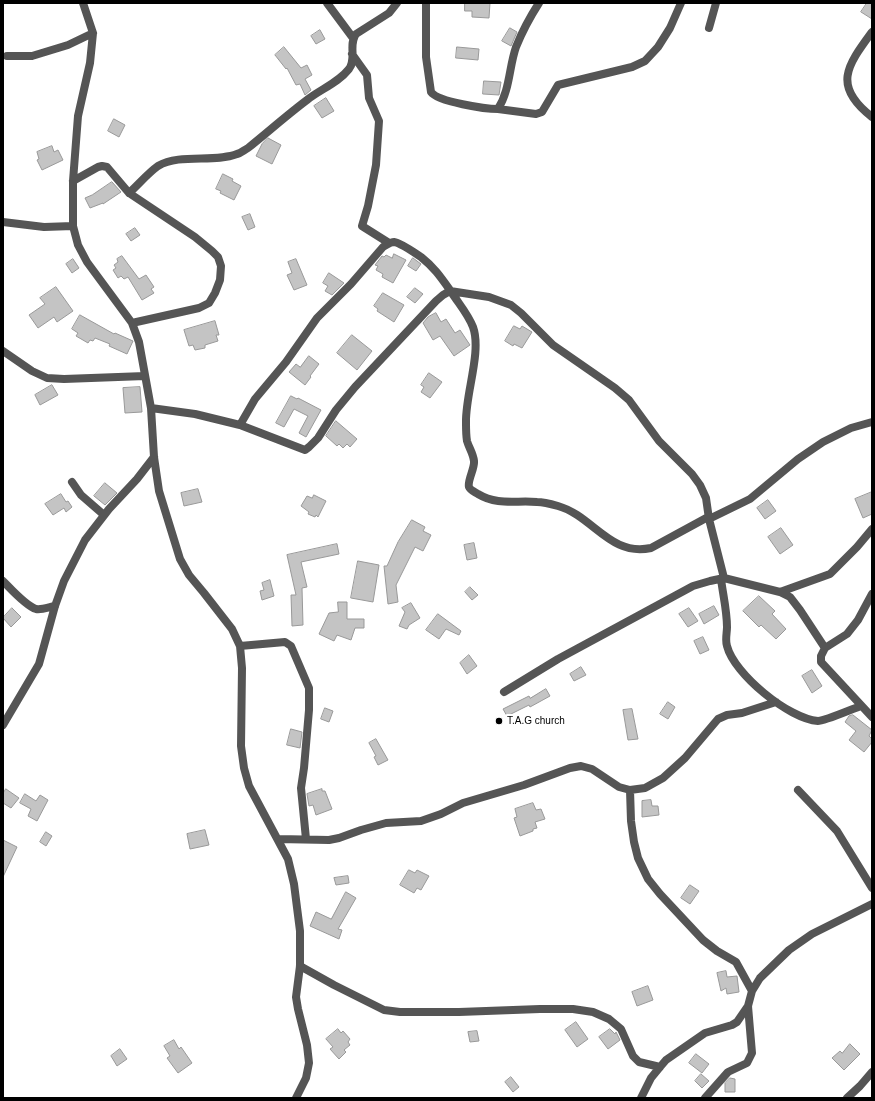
<!DOCTYPE html>
<style>
body{margin:0}
#map{position:relative;width:875px;height:1101px;overflow:hidden;background:#fff;font-family:Arial,sans-serif}
canvas{display:block}
.frame{position:absolute;inset:0;border:4px solid #000;pointer-events:none}
</style>
<div id="map">
<canvas width="875" height="1101"></canvas>
<div class="frame"></div>
</div>
<script>
const ctx = document.querySelector('canvas').getContext('2d');
ctx.lineJoin = 'round';
function paint(path, color) { ctx.fillStyle = color; ctx.fill(path, 'evenodd'); }
function trace(path, color, width, dash) { ctx.strokeStyle = color; ctx.lineWidth = width; ctx.lineCap = dash ? 'butt' : 'round'; ctx.setLineDash(dash || []); ctx.stroke(path); }
function label(font, color, halo, rows, align = 'center') {
  ctx.font = font + ' Arial,sans-serif'; ctx.lineWidth = 4; ctx.setLineDash([]); ctx.textBaseline = 'middle'; ctx.strokeStyle = halo; ctx.fillStyle = color; for (const [text, x, y, turn = 0] of rows) {
    ctx.save(); ctx.translate(x, y); ctx.rotate((+turn || 0) * Math.PI / 180); ctx.textAlign = isNaN(turn) ? turn : align; if (halo) ctx.strokeText(text, 0, 0); ctx.fillText(text, 0, 0); ctx.restore();
  }
}
const building = new Path2D(`
 M465,3H490L489,18L472,17V11H465Z
 M867,3H872V19L861,12Z
 M510,28L517,32L511,46L502,41Z
 M320,30L325,39L316,44L311,36Z
 M284,47L301,68L307,65L312,75L305,79L311,90L305,95L300,84L296,85L287,68L286,69L275,55Z
 M457,47L479,49L478,60L456,58Z
 M484,81L501,82L499,95L483,94Z
 M326,98L334,111L322,118L314,106Z
 M114,119L125,125L119,137L108,131Z
 M268,138L281,145L272,164L256,156L262,144Z
 M52,146L54,152L58,150L63,160L42,170L37,160L39,159L37,152Z
 M223,174L233,179L232,181L241,186L234,200L220,193L221,191L216,189Z
 M112,182L121,192L103,204V203L90,208L85,198L92,195Z
 M250,214L255,227L248,230L242,217Z
 M135,228L140,235L131,241L126,234Z
 M394,254L406,260L393,283L382,277L383,274L376,270L378,266L375,265L382,256L384,257L386,255L392,258Z
 M122,256L139,279L146,275L154,287L151,289L154,293L142,300L128,277L124,279L121,276L118,278L113,270L116,268L114,265L118,262L117,259Z
 M413,258L421,264L416,271L408,266Z
 M73,259L79,268L72,273L66,264Z
 M296,259L307,285L294,290L287,275L292,273L288,262Z
 M329,273L344,283L332,295L325,291L328,286L323,283Z
 M56,287L73,311L57,322L54,317L38,328L29,315L45,304L40,298Z
 M415,288L423,294L415,303L407,297Z
 M383,293L404,305L394,322L377,311L378,309L374,306Z
 M436,313L441,322L446,319L455,333L460,330L470,345L454,356L440,336L433,340L423,323L428,317Z
 M80,315L114,334L115,333L133,341L127,354L109,346L110,344L95,338L93,341L90,340L88,343L76,336L78,333L72,329Z
 M215,321L219,335H216L218,341L205,345V348L195,350L193,345L189,346L184,330Z
 M514,326L520,329L522,326L532,332L522,348L514,344L513,346L505,341Z
 M352,335L372,351L357,370L337,353Z
 M309,356L319,364L310,376L311,377L305,385L289,372L296,364L300,367Z
 M429,373L442,382L430,398L421,392L424,387L421,385Z
 M52,385L58,395L40,405L35,395Z
 M140,387L142,412L125,413L123,388Z
 M291,396L297,399L298,398L321,410L306,437L299,433L308,416L294,409L284,427L276,423Z
 M336,421L357,439L350,447L347,444L343,448L339,444L337,446L326,436Z
 M105,483L117,493L105,505L94,496Z
 M198,489L202,502L184,506L181,493Z
 M872,492V514L863,518L855,499Z
 M61,494L66,502L68,501L72,507L66,512L64,508L53,515L45,504Z
 M314,495L326,501L318,517L316,515L315,517L308,514L309,512L301,506L307,496L312,498Z
 M768,500L776,511L765,519L757,508Z
 M412,520L425,527L423,531L431,535L423,551L415,547L396,585L398,602L388,604L384,566H387L398,542Z
 M781,528L793,545L780,554L768,537Z
 M474,543L477,558L467,560L464,545Z
 M337,544L339,554L301,562L307,587L302,588L303,625L292,626L291,595H296L287,555Z
 M358,561L379,565L373,602L351,598Z
 M270,580L274,596L262,600L260,591L264,590L262,583Z
 M470,587L478,595L472,600L465,592Z
 M759,596L775,611L772,614L786,629L776,639L761,625L759,627L743,611Z
 M338,602H347V619H364V628H355L351,640L337,635L334,641L319,634L329,613L338,612Z
 M411,603L420,618L409,625L407,629L399,626L405,612L402,608Z
 M714,606L719,615L704,624L699,614Z
 M12,608L21,617L11,627L3,618Z
 M689,608L698,621L688,627L679,614Z
 M438,614L461,631L459,635L446,629L439,639L426,630Z
 M703,637L709,650L700,654L694,641Z
 M469,655L477,666L467,674L460,663Z
 M581,667L586,675L574,681L570,674Z
 M812,670L822,686L812,693L802,676Z
 M546,689L550,696L530,707L529,705L507,716L503,709L529,696L530,698Z
 M668,702L675,707L668,719L660,714Z
 M325,708L333,711L329,722L321,719Z
 M632,709L638,739L628,740L623,710Z
 M853,715L872,730L869,736L872,739V742L864,752L849,740L856,731L845,722L849,716Z
 M291,729L302,732L300,748L287,745Z
 M376,739L388,760L378,765L374,757L376,756L369,743Z
 M6,789L19,798L11,808L3,803V794Z
 M322,789V791H325L332,809L316,815L313,805L309,806L307,794Z
 M25,794L36,801L40,795L48,800L37,821L28,816L31,809L20,803Z
 M651,800L652,806H658L659,815L642,817V801Z
 M533,803L536,810L541,809L545,819L535,822L537,828L533,829V831L520,836L514,818L517,817L515,809Z
 M205,830L209,845L190,849L187,834Z
 M46,832L52,836L46,846L40,842Z
 M3,840L17,847L3,877Z
 M409,870L415,873L417,870L429,876L421,890L417,888L414,893L400,885Z
 M348,876L349,883L336,885L334,878Z
 M690,885L699,891L690,904L681,898Z
 M346,892L356,898L338,929L342,930L339,939L310,926L316,912L331,919Z
 M726,971L727,977L737,976L739,992L727,994L726,988L721,991L717,973Z
 M648,986L653,1000L637,1006L632,992Z
 M576,1022L588,1039L577,1047L565,1030Z
 M338,1029L341,1033L343,1031L350,1039L348,1042L350,1045L344,1050L346,1052L339,1059L330,1049L333,1047L326,1039Z
 M610,1029L615,1034L616,1032L620,1040L608,1049L599,1037Z
 M477,1031L479,1041L470,1042L468,1032Z
 M174,1040L179,1049L181,1047L192,1063L178,1073L167,1058L170,1056L164,1046Z
 M850,1044L860,1054L844,1070L832,1058L840,1051L842,1053Z
 M120,1049L127,1059L117,1066L111,1056Z
 M696,1054L709,1064L702,1073L689,1063Z
 M701,1074L709,1081L702,1088L695,1081Z
 M511,1077L519,1087L513,1092L505,1082Z
 M730,1078L735,1079V1092H725V1083Z`);
const street = new Path2D(`
 M83,3L93,33L90,63L78,116L73,181V226L78,245L87,262L132,323L139,342L151,408L154,457L159,491L180,559L189,575L204,593L232,629L240,646L242,668L241,746L244,768L249,786L288,859L294,884L300,931V966L296,997L298,1009L307,1045L309,1063L306,1078L296,1098
 M327,3L353,38
 M426,3V57L431,92C438,102 486,109 498,109C510,90 509,67 516,47C522,32 530,17 539,3
 M709,28L716,3
 M872,32C847,66 832,86 872,117
 M352,54L367,75L369,98L379,121L376,165L368,206L362,226L389,243
 M7,56H32L68,45L93,33
 M498,109L536,114L542,112L558,85L632,67L645,61L658,47L670,28L681,3
 M73,181L98,167L102,166L107,167L129,193L195,237L212,251L218,257L221,266L220,280L215,293L209,303L199,308L132,323
 M129,193C138,185 148,173 158,166C180,153 214,163 237,154C241,153 244,150 248,148C268,132 287,115 307,100C321,89 338,83 349,69C357,58 348,45 356,34L389,13L397,3
 M3,222L44,227L73,226
 M3,351L32,371L47,378L64,379L145,376
 M151,408L195,414L240,425L305,450L309,447L318,438L336,410L355,387L436,301L443,295L450,291L489,297L511,305L521,313L553,345L615,388L629,400L659,441L692,474L700,485L706,498L709,519L724,578
 M240,425L255,399L286,362L317,318L351,284L383,247C387,245 390,242 394,242C401,243 415,253 421,257C435,268 442,279 452,293C459,304 468,314 473,327C482,352 465,395 466,423C466,428 466,435 467,441C469,448 473,453 474,461C475,468 467,481 469,487C470,490 475,492 478,494C498,506 516,500 537,502C544,502 551,504 558,506C593,516 610,557 651,548L708,517
 M72,482L81,495L104,515
 M709,519L750,499L798,459L823,442L851,428L872,422
 M721,579C723,595 727,611 727,627C727,633 725,640 727,646C734,674 789,719 818,721C825,721 852,709 861,706
 M3,581C11,589 26,606 36,609C42,610 49,607 55,606
 M780,592L830,574L857,547L872,529
 M872,594L858,620L847,634L825,648L821,656V662L872,717
 M240,646L285,642L291,646L309,688V710L304,768L301,788L306,839
 M504,692L558,659L693,586L710,581L724,578L780,592L790,597L800,610L825,648
 M3,725L39,664L55,606L64,581L85,540L109,509L137,479L154,457
 M630,790L631,821L634,842L638,858L648,879L660,894L703,940L717,951L736,962L752,991
 M798,790L837,831L872,888
 M278,839L329,840L339,838L361,830L386,823L421,821L441,814L463,803L524,785L570,768L581,766L592,769L619,787L630,790L645,788L663,778L685,758L718,719L727,715L742,713L776,702
 M300,966L334,985L384,1010L400,1012H459L540,1009H573L593,1012L609,1019L621,1029L633,1056L639,1062L660,1067
 M641,1098L651,1078L660,1067L666,1060L705,1033L732,1025L737,1022L748,1006
 M705,1098L728,1072L747,1063L752,1053L748,1006L752,991L760,978L789,950L812,934L872,904
 M847,1098L860,1086L872,1072`);
const markers = [
 [499,721,4,"#000"]
];
const poiNames = [
 ["T.A.G church",507,721]
];
paint(building, '#c4c4c4');
trace(building, '#999', 1);
trace(street, '#555', 8);
for (const [x, y, r, color] of markers) { const dot = new Path2D(); dot.arc(x, y, r, 0, 2 * Math.PI); ctx.fillStyle = color; ctx.fill(dot); trace(dot, '#fff', 1.5); }
label('10px', '#000', '#fff', poiNames, 'left');
</script>
